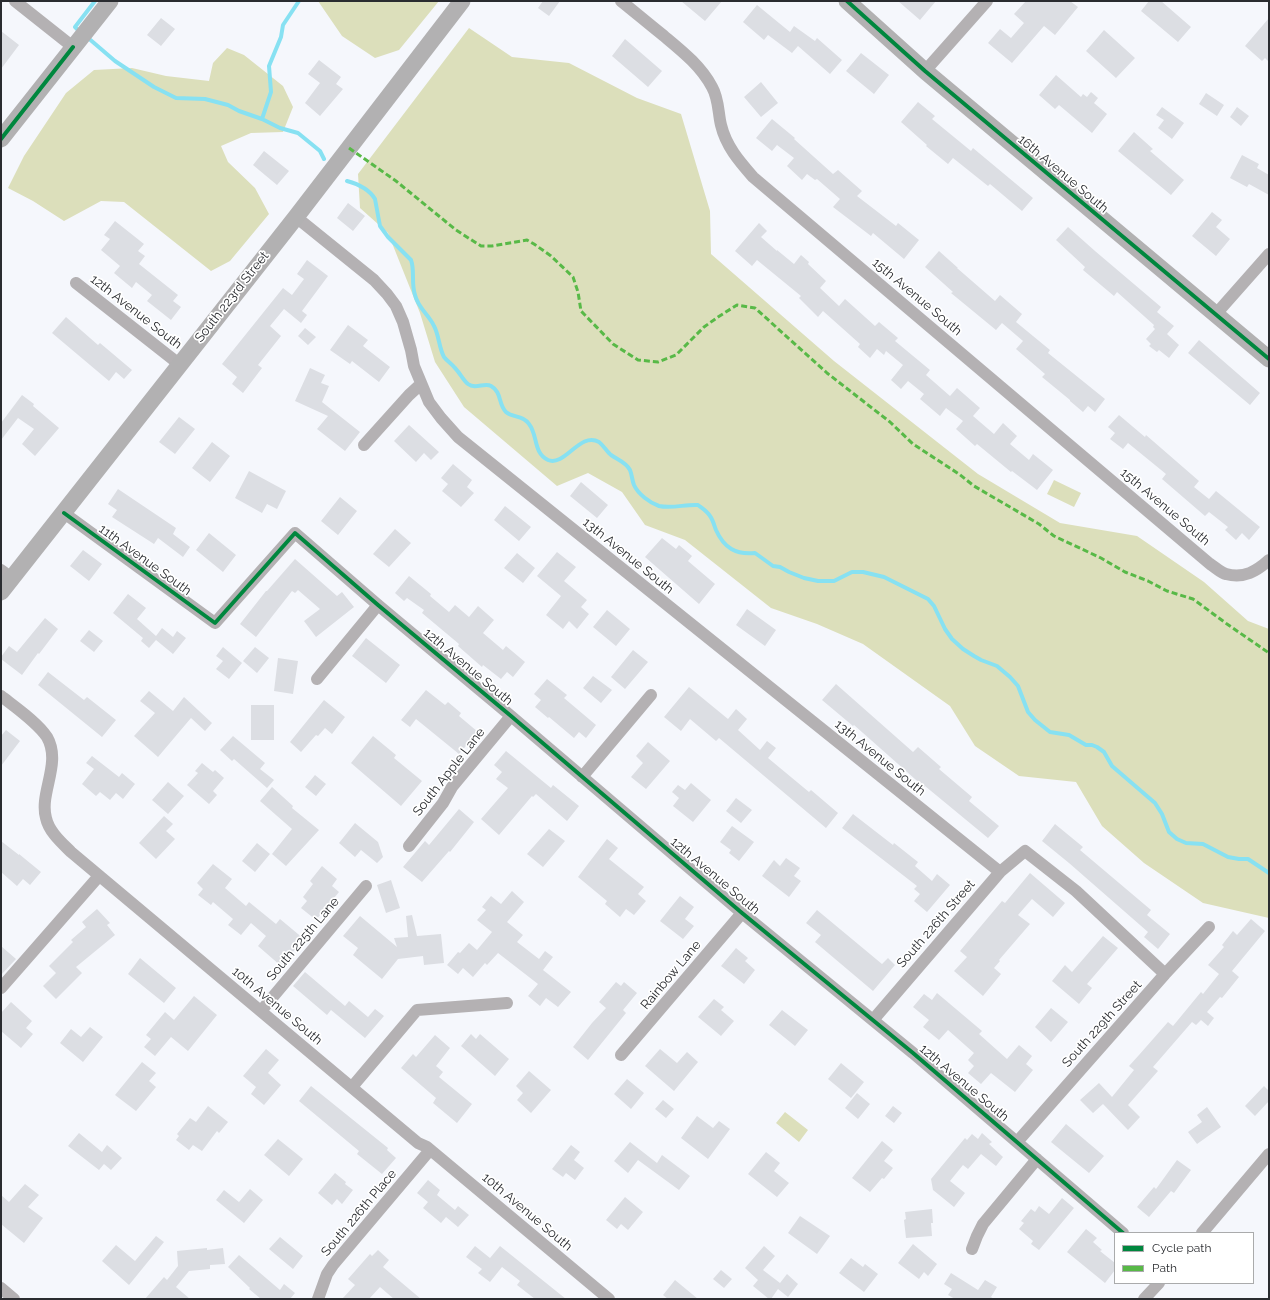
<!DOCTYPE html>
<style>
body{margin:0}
#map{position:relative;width:1270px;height:1300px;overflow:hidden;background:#f5f7fc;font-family:Raleway,sans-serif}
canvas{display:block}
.frame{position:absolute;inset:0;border:2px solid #2a2c30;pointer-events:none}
.legend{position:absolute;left:1114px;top:1232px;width:140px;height:52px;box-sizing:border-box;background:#fff;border:1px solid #aaabac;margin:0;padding:5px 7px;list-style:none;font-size:12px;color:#2a2c30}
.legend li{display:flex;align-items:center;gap:8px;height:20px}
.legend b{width:20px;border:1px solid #aaabac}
</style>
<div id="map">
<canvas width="1270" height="1300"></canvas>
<div class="frame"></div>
<ul class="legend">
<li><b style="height:5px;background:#00873e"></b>Cycle path</li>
<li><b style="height:5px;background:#58b947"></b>Path</li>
</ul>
</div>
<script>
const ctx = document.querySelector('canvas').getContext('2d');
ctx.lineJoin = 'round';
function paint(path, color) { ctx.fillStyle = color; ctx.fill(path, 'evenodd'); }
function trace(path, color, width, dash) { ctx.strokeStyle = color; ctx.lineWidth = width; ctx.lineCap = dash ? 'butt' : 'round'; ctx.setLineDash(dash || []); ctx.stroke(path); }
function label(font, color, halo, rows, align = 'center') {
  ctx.font = font + ' Raleway,sans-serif'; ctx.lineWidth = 3.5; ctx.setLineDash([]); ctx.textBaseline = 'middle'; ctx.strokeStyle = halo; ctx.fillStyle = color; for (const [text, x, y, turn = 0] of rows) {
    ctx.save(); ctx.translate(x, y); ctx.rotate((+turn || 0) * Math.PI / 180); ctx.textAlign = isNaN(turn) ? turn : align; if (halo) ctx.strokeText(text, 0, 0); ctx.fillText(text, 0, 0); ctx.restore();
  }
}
const green = new Path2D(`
 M318,1H439L399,50L375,58L342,36Z
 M469,28L512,57L569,63L637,98L681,114L710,211L711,254L834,361L978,474L1060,523L1137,536L1204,582L1248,621L1269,629V918L1203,903L1144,863L1102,826L1076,782L1019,776L975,746L950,706L863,644L817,624L771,608L685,540L645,525L622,492L588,473L557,486L464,407L435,362L420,313L388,233L360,208L358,174Z
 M227,48L244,55L283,86L293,107L283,132L251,133L221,146L228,162L255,188L269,214L230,261L211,271L124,202L101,201L64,221L33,201L8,188L24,156L66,93L94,70L132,68L166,76L209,81L213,63Z
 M1054,480L1081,493L1074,507L1047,494Z
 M785,1112L808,1130L799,1142L776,1123Z`);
const stream = new Path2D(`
 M299,1L283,25L281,37L269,66L271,92L262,119L280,128L298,133L320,151L324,159
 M80,32L75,27L95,1
 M87,37L115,61L154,87L176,98L205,99L228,105L239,111L262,119
 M347,181C358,184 369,189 375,199L380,226L388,237L411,260C415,271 411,283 415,295C418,308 429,315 434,326C439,335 439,348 444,357C447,361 452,364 455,368C460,373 463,380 468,384C476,390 484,382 491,386C502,392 498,404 506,412C513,418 523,415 529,424C538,435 533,453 548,460C565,467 580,431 599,442C604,446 607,452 611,455C618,460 626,462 630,470C632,475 632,480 634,485C638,494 650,503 659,506C672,509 686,504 698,505C702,508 707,511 710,516C713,520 714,525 716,530C724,548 736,555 755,553L773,566L780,567L789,572L804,578L818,581H834L852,572H863L884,577L928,599L934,606L945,629L952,639L963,649L974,656L981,660L997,666L1010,677L1018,686L1028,712L1035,720L1050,732L1069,735L1086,745H1092L1097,747L1104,752L1112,766L1155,803L1162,814L1169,832L1177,839L1186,843L1203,844L1228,857L1239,859H1248L1269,873`);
const building = new Path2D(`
 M543,1H560L549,16L538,8Z
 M681,1H722L705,21Z
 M898,1H936L920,20Z
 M1026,1H1070L1078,7L1055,35L1044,26L1012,63L988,43L1000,29L1011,38L1024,23L1014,14Z
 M1149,1H1161L1191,27L1178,42L1141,11Z
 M757,5L790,32L794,26L815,41L817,38L842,60L830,74L798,46L792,53L768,35L764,40L743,22Z
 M161,18L175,29L161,46L147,35Z
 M1269,18V62L1265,58L1262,61L1245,46Z
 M1104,30L1135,58L1116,78L1086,51Z
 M1,31L19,45L1,69Z
 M625,39L662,71L648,87L612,56Z
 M861,53L889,75L874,94L846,71Z
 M319,60L341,77L336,84L343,89L320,116L305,103L320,83L308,74Z
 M1056,75L1081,97L1083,94L1087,97L1091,92L1098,98L1094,103L1107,114L1092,133L1059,105L1055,109L1039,95Z
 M761,82L778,103L761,117L744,97Z
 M1206,93L1224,105L1217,116L1199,104Z
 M918,102L935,116L932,119L971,151L973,148L1033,198L1022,211L990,184L988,186L953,158L948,164L926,146L927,145L901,122Z
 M1162,107L1184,123L1172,139L1158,128L1164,120L1156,115Z
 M1237,107L1249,116L1241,126L1230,117Z
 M772,119L795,138L794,139L833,174L838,170L862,191L857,196L896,226L898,223L919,240L904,259L873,233L871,236L833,207L840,199L817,179L815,180L807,174L802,180L787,166L794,158L777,145L772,151L756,138Z
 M1134,132L1153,149L1150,151L1184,180L1171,195L1118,151Z
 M264,151L289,171L277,185L253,165Z
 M1242,155L1259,164L1257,168L1269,175V195L1249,184L1247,187L1230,178Z
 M348,203L365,216L353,231L337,218Z
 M1212,212L1222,220L1216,227L1230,239L1216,256L1192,236Z
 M115,221L144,244L138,251L145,256L139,264L178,295L173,301L181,307L171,320L147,301L152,295L136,282L132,288L114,273L120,266L101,250L110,239L104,235Z
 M759,223L767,231L761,237L777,251V250L794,264L801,255L809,262L808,264L826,281L820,288L839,306L845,299L875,326L879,322L898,338L895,341L930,370L926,375L950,396L957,388L980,408L973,416L994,434L1003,423L1017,436L1010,444L1029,460L1033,454L1053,470L1037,490L1012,471L1011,472L977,444L975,446L956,429L963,421L946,408L940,416L920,399L924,394L908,381L901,389L891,380L903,365L886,351L884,355L877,349L870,358L858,347L860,344L823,311L818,317L799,298L801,296L757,260L752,266L735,251Z
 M1068,227L1095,251L1161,307L1157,312L1174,326L1167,334L1179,345L1169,358L1159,350L1157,352L1149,346L1151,344L1146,339L1155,329L1153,327L1154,325L1117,292L1114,296L1083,270L1085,267L1056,240Z
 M939,251L958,268H957L995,301L1000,295L1022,314L1016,322L1050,350L1048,353L1105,399L1095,412L1088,406L1083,412L1070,401V400L1042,377L1045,374L1016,349L1023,341L1002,323L996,330L951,293L953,292L925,267Z
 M307,260L328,276L302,311L307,315L301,323L284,309L270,326L281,336L258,365L262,368L243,393L232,384L237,377L222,364L283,288L292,295L304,279L297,274Z
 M66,317L98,345L100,343L132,370L124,379L116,372L109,381L52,333Z
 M348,325L368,340L363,346L390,367L379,382L352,361L350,364L330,350Z
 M305,328L316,337L308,345L298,336Z
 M1199,340L1260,393L1250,405L1188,353Z
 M310,368L325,375L321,383L329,386L322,402L360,432L345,451L317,429L328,416L295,401Z
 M22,395L34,404L33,406L59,428L35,456L22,444L34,429L18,418L1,440V423Z
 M1119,415L1145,437L1146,435L1199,481L1194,487L1209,499L1216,491L1260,527L1249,540L1242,533L1236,540L1225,530L1228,527L1209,512L1205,516L1162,479L1166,474L1128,443L1123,449L1110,439L1115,433L1108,427Z
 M179,417L195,429L175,454L159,442Z
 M409,425L439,452L431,460L424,453L416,462L394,441Z
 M212,442L230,456L210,482L192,468Z
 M453,464L472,480L467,487L474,493L461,507L442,491L448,484L441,478Z
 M249,471L286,491L277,509L267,504L262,513L235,498Z
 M581,482L608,505L597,518L570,496Z
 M118,489L176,528L173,534L190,547L183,557L158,538L154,544L112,517L117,510L108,504Z
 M340,497L357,511L338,535L321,521Z
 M505,506L531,527L519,541L494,520Z
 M395,529L411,543L389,567L373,554Z
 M209,533L236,555L223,572L196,550Z
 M662,538L676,549L679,545L692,556L688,561L715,584L699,604L645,557Z
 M83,550L102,564L89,581L70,566Z
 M557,552L576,567L564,581L587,600L581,607L589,614L577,629L569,621L563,629L546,615L561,596L537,576Z
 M517,553L535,568L523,583L504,568Z
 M295,559L337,596L342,592L354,607L316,637L304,621L320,609L298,590L295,593L292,591L256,637L240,624L266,591H267Z
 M409,576L431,594L430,596L449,612L455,605L469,617L478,606L494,620L483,633L503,650L506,646L525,662L513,677L507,672L501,679L483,665L482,667L458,646L459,644L422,613L424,610L407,598L404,601L395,593Z
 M128,594L146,608L137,619L156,636L162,628L173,637L177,631L186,638L173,654L156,640L149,648L141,641L143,638L113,613Z
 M747,609L776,630L765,646L736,625Z
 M607,610L630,629L616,646L593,627Z
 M45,618L58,629L39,654L38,653L22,675L1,659V657L9,646L17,652Z
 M89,630L103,641L94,652L80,641Z
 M366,638L400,665L386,683L352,656Z
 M223,647L242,663L229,679L216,669L223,661L216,656Z
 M255,647L269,658L257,673L243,661Z
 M633,650L648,662L625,689L611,677Z
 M278,658L298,661L293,694L274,691Z
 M48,672L84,700L87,697L116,720L102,737L38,685Z
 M593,676L612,690L601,703L583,688Z
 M547,679L567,695L564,698L596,725L586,738L579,732L574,738L549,717L548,718L535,707L541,700L534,694Z
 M836,684L913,752L918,747L941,767L939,769L972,797L969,801L999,826L988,838L925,786L924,787L854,725L853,726L822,700Z
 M689,687L728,719L736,709L747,719L738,730L760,750L767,741L776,748L768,758L809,792L811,790L838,813L826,828L719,738L716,741L690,719L681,731L664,717Z
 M426,690L445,705L448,702L461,713L459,716L478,732L459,754L416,719L410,727L401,720Z
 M149,691L173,711L184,697L212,723L205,731L191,718L158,757L134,736L155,713L140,701Z
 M324,700L345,717L332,734L325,728L318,736L316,735L301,752L290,742Z
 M251,705H274V740H251Z
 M6,730L20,741L1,766V736Z
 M233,736L265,763L260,769L274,780L267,788L234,759L232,761L220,750Z
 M373,736L396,755L394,758L422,781L401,806L351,763Z
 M648,742L670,761L646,789L631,777L643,763L636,756Z
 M506,751L551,788L553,785L579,806L567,821L536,794L533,797L532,796L499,835L481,819L508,788L496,779L502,772L494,765Z
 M92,756L119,777L122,773L135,784L123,799L116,793L110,800L100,792L96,796L82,784L94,769L86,763Z
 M202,763L213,772L215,770L224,778L213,791L217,795L209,804L187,785L198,773L195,771Z
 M315,775L326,784L316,796L305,787Z
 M168,782L184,796L168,814L152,800Z
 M691,783L711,800L693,822L673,806L679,798L672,792L678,785L685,790Z
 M272,787L293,806L292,808L319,830L286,866L272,854L292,829L260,801Z
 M736,798L752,810L741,823L726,811Z
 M459,809L474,822L450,852L449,851L422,882L403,867L425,841L429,845Z
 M853,814L893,845L894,843L918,862L915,866L932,881L937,874L950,885L927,912L914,901L920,894L914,889L917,886L842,828Z
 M164,816L173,824L166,831L175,839L156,859L139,843Z
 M355,823L378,842L383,857L377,863L361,850L355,857L339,843Z
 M1055,824L1083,847L1080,850L1151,910L1147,915L1170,934L1158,949L1144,937L1148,932L1069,863L1042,841Z
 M732,826L754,842L739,861L729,853L731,850L720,842Z
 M549,829L565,841L543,867L527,854Z
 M607,839L618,848L609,859L644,887L638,894L646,901L634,915L626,909L620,917L605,904L607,901L578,877Z
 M1,841L19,855V854L41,872L30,885L23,879L17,886L1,872Z
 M257,843L270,854L255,872L242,861Z
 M786,858L800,868L794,876L801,881L789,897L762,876L774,860L780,866Z
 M213,864L232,879L225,888L246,906L249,902L276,924L280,919L304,939L281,966L258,946L266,936L251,923L241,935L228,925L233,919L213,902L211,905L198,895L203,889L197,883Z
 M322,866L337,879L332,886L339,892L316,920L301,908L307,901L303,897L313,884L310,881Z
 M1030,873L1065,903L1053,917L1032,899L1018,915L1030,924L999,960L1000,961L994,968L1001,974L983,996L954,971L967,957L960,951L1002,901L1005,903Z
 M391,880L400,908L386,913L377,885Z
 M512,891L524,902L507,922L523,935L517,942L539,959L545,951L553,957L543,970L571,992L558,1007L546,998L540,1006L528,996L538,984L498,953L487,965L485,963L473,977L463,968L458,974L447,965L458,952L460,953L469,943L477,950L492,932L477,920L486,910L482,907L491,896L501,904Z
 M680,896L694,907L685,919L694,926L683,939L660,921Z
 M97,909L110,923L107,925L115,935L76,967L82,973L56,999L43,986L56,973L49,966L73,942L71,940L86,927L82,922Z
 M817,910L882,964L888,958L895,965L873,991L815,942L821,935L806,923Z
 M412,915L417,936L441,934L444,963L424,965L423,956L398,959L382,979L353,955L358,948L343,936L360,916L397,947L394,938L408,937L406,916Z
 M1251,919L1265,931L1232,971L1239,977L1222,998L1220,997L1207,1012L1214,1018L1208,1026L1201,1020L1196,1025L1192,1022L1153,1067L1158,1071L1128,1105L1140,1117L1128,1130L1103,1104L1093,1113L1080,1100L1099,1083L1112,1097L1134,1070L1129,1066L1139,1055L1168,1022L1173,1026L1201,992L1203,994L1219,974L1208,965L1224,947L1222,945L1233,931L1237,935Z
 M1103,936L1118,948L1087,984L1092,988L1079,1004L1052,981L1065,965L1072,972Z
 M1,946L16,959L1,975Z
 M736,948L748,958L745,961L755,970L744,984L721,966Z
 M140,958L176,988L164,1003L128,974Z
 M305,972L345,1006L349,1001L368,1017L375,1009L384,1016L365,1038L331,1010L327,1015L293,986Z
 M616,982L621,986L624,982L637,993L623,1010L626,1013L588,1060L573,1047L592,1023L606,1008L599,1002Z
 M937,993L982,1031L979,1034L1007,1059L1019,1045L1032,1056L1026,1064L1033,1070L1015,1092L991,1073L981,1084L968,1073L974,1066L968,1060L974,1053L948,1030L939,1040L923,1027L929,1020L913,1007L924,994L932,1000Z
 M194,996L217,1015L188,1051L171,1037L155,1056L144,1047L151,1039L146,1035L165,1012L174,1020Z
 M714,999L724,1007L721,1010L734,1021L721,1036L698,1017Z
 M11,1002L32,1021L26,1028L33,1034L21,1048L1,1031V1013Z
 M1051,1008L1068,1022L1051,1042L1035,1027Z
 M782,1010L808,1030L795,1046L769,1025Z
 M90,1027L103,1037L83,1062L60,1043L71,1029L81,1037Z
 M471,1034L476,1039L480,1034L509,1059L495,1076L461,1046Z
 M435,1035L450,1048L436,1066L443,1072L439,1077L472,1104L457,1123L433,1103L436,1098L401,1068L413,1054L416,1057Z
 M266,1049L279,1060L268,1073L281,1085L264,1105L251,1094L256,1087L243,1076Z
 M660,1049L677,1063L687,1052L698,1062L674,1091L645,1066Z
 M142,1062L156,1073L149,1081L156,1087L136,1111L115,1095Z
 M841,1063L864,1082L851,1098L828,1079Z
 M529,1071L551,1090L531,1113L517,1100L523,1093L516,1086Z
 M627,1079L644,1093L631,1109L614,1094Z
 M311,1086L388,1148L387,1150L396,1158L382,1174L357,1154L359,1151L299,1101Z
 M1264,1086L1269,1091V1101L1255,1116L1245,1106Z
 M857,1093L870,1104L858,1119L845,1108Z
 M663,1100L674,1109L666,1118L655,1109Z
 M208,1106L228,1122L219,1133L217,1131L202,1151L193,1145L189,1150L176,1140L179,1136L177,1134L190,1118L196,1122Z
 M893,1106L902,1113L894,1123L885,1116Z
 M1207,1107L1221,1127L1197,1144L1188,1132L1202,1122L1197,1115Z
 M697,1116L713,1128L719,1121L730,1129L708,1159L681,1138Z
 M1066,1124L1104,1156L1089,1173L1051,1142Z
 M79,1133L102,1152L107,1145L122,1158L111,1170L104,1164L99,1170L68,1146Z
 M982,1133L992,1142L989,1144L1003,1157L996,1166L981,1154L968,1169L963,1165L950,1181L965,1193L954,1207L933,1190L931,1179L965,1138L967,1140L972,1134L978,1139Z
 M278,1139L303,1159L289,1176L264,1155Z
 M882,1141L893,1150L884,1161L893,1168L884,1179L882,1178L870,1192L852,1178Z
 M630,1142L657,1163L662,1155L690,1176L679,1190L638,1160L628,1173L614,1161Z
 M571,1145L580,1152L574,1160L584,1168L575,1180L566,1173L563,1177L552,1169Z
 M766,1152L780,1163L774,1171L789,1183L777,1197L748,1174Z
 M1177,1160L1191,1170L1174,1193L1171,1191L1149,1217L1137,1207L1154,1187L1156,1189Z
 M335,1173L346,1182L345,1184L353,1190L342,1204L337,1199L332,1205L318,1193Z
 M428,1180L440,1190L437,1195L455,1210L458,1206L469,1215L458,1227L446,1217L441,1223L423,1208L428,1202L417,1193Z
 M25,1184L39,1195L28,1207L43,1218L24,1243L1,1224V1195L9,1202Z
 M250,1189L263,1200L244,1223L216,1200L224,1190L239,1202Z
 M625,1197L643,1212L628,1230L621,1224L617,1229L606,1220Z
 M1062,1198L1074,1208L1039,1250L1031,1244L1033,1241L1019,1229L1024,1223L1021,1221L1031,1209L1035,1212L1039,1206L1049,1214Z
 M932,1209L933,1223H931L932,1236L906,1238L904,1220L906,1219L905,1212Z
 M800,1216L830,1236L817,1254L788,1233Z
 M1086,1229L1097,1238L1093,1242L1102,1250L1100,1251L1115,1263V1270L1105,1283L1067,1252Z
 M156,1236L164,1242L129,1285L102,1261L116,1245L135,1261Z
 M280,1237L303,1256L293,1269L269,1249Z
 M913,1244L937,1264L928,1276L924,1272L919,1279L898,1263Z
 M475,1246L490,1258L500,1246L566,1299H535L517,1285L520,1281L502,1267L490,1282L478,1273L482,1269L466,1257Z
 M764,1246L775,1256L763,1270L780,1283L787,1274L798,1284L788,1297L778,1289L771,1299H769L753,1286L758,1280L745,1268Z
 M207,1248V1250L223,1248L225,1264L210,1265V1269L189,1271L176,1287L190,1299H145L164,1277L167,1280L178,1266L177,1251Z
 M378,1250L389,1260L383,1267L421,1299H394L380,1287L369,1299H342L355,1285L348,1279L370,1254L372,1256Z
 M239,1255L280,1290L284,1284L295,1293L290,1299H261L249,1289L250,1288L228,1267Z
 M851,1258L863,1267L865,1264L878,1274L864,1292L839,1273Z
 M721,1270L732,1279L724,1288L713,1279Z
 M951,1273L978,1290L985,1280L997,1287L991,1297L994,1299H955L948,1295L952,1289L944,1284Z
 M675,1280L698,1299H668L663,1295Z`);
const street = new Path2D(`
 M15,1L73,47
 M621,1C636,13 650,25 664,36C682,51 701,66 712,87C719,99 718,113 721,125C726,146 739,161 753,177L1210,564C1215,567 1221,573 1226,574C1244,579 1257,571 1269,560
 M925,71L987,1
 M296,217L374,280L387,294L396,306L403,322L411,350L414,366L429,402L441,418L458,437L1000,872
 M76,283L179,364
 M1216,314L1269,254
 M364,445L409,395L421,384
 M64,513L215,623L295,533L378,605L511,716L742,913L913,1053L1123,1233
 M1,570L12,578
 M317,679L378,605
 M1,696C15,707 37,722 47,737C62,763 39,793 46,818C49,832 62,843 71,852L418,1143L427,1147L609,1299
 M582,777L651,695
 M409,846L443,803L452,787L511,716
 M1,988L99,876
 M261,1011L366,886
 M873,1020L1000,872L1025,851L1076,891L1165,974
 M621,1055L742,913
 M352,1087L417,1010L507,1003
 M1017,1142L1165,974L1209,927
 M1202,1233L1269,1154
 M972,1249L977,1236L983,1224L1037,1159
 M1,1288L14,1299
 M318,1299L327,1274L333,1265L430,1150
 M1144,1299L1159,1283`);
const secondary = new Path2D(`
 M847,1L925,71L1269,359
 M1,139L110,1
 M1,592L296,217L462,1`);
const quiet = new Path2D(`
 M349,148L396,181L456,230L481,246H492L527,240L534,244L551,256L573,277L578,292L581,311L613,344L638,360L658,362L676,355L704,327L718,317L737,305L755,308L827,373L890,422L913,444L959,474L974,486L1039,524L1054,536L1101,558L1125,572L1148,581L1167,591L1193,599L1227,624L1269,653`);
const cycleway = new Path2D(`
 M847,1L925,71L1269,359
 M1,139L73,47
 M64,513L215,623L295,533L378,605L511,716L742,913L913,1053L1123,1233`);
const streetNames = [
 ["16th Avenue South",1063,174,40],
 ["South 223rd Street",232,297,-52],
 ["15th Avenue South",917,297,40],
 ["12th Avenue South",136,312,38],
 ["15th Avenue South",1165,507,40],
 ["13th Avenue South",628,556,39],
 ["11th Avenue South",145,560,36],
 ["12th Avenue South",468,667,40],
 ["13th Avenue South",880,758,39],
 ["South Apple Lane",449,772,-52],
 ["12th Avenue South",715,876,40],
 ["South 226th Street",936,924,-49],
 ["South 225th Lane",303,939,-50],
 ["Rainbow Lane",671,975,-50],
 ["10th Avenue South",277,1006,40],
 ["South 229th Street",1102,1024,-48],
 ["12th Avenue South",964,1083,40],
 ["10th Avenue South",527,1212,40],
 ["South 226th Place",359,1213,-50]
];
paint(green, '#dcdfbb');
trace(stream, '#87e1f2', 4);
paint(building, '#dcdee3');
trace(street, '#b4b1b3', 12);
trace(secondary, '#b2b1b2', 17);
trace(quiet, '#58b947', 3, [6, 3]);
trace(cycleway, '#00873e', 4);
label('13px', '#2a2c30', '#fff', streetNames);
</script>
